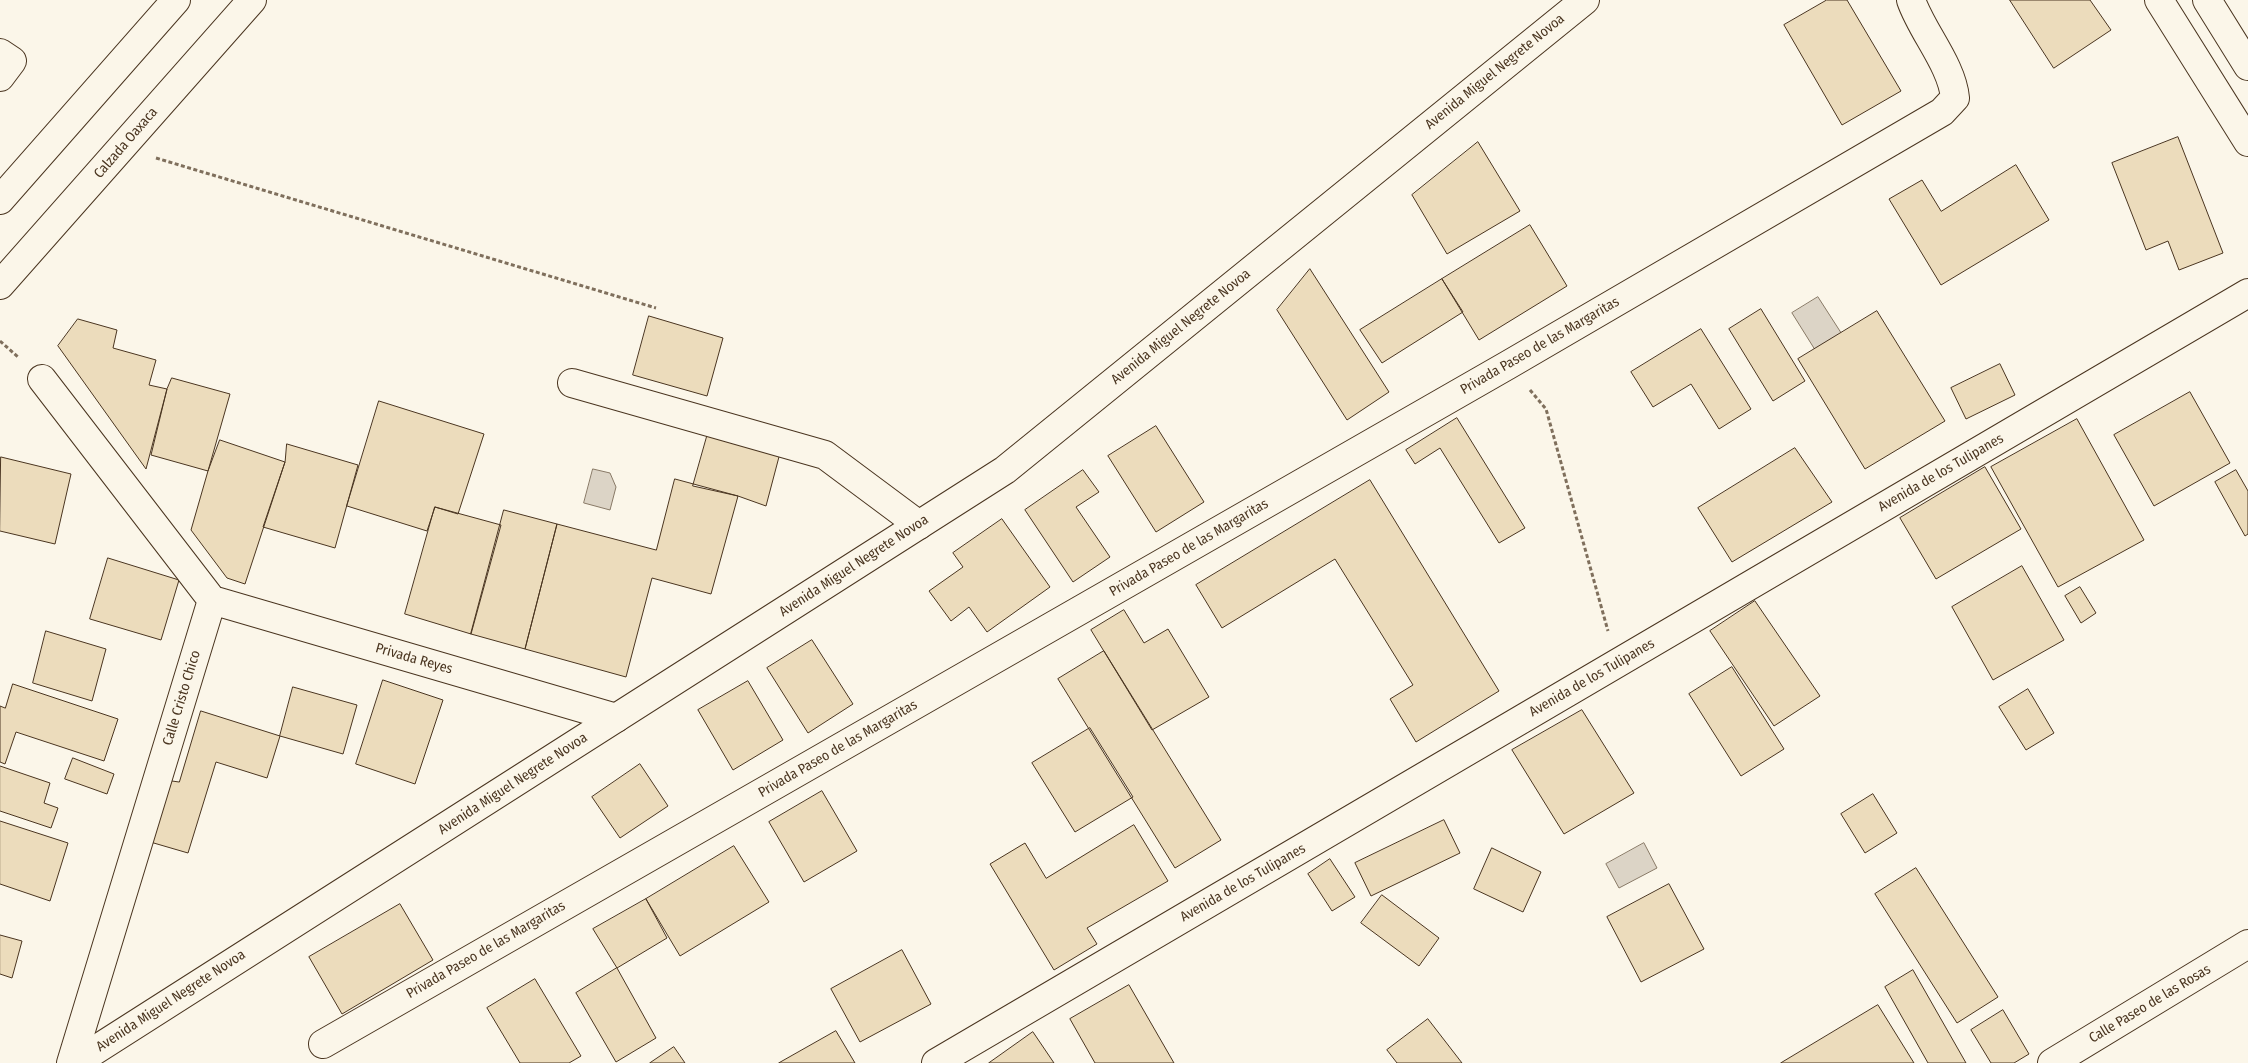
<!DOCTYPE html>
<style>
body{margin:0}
canvas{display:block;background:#fbf6e9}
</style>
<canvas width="2248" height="1063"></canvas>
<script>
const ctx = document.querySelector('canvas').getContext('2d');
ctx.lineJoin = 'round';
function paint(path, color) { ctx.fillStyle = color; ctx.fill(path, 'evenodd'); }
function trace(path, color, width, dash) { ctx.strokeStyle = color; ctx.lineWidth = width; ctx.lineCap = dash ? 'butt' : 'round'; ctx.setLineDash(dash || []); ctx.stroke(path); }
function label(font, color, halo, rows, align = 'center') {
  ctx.font = font + ' "Fira Sans Condensed",sans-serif'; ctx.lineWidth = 4; ctx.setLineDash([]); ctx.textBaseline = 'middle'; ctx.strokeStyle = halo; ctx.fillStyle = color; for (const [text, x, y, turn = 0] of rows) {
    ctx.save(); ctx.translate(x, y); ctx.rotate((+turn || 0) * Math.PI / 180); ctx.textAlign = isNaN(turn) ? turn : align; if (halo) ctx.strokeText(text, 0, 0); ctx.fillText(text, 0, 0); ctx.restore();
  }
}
const water = new Path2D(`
 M1818,297L1847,342L1817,353L1792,313Z
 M593,469L610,473L616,487L610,510L584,503Z
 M1644,843L1657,868L1619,888L1606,864Z`);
const building = new Path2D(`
 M1827,0H1847L1901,91L1842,125L1784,25Z
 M2010,0H2090L2111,30L2054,68Z
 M2178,137L2223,253L2179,270L2168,241L2146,250L2112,163Z
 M1478,142L1520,211L1447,254L1412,195Z
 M2016,165L2049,220L1941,285L1889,199L1922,180L1941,211Z
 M1530,225L1567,286L1479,340L1442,279Z
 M1310,269L1389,392L1347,420L1277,310Z
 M1442,279L1463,312L1382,363L1360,330Z
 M1761,309L1805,381L1773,401L1729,329Z
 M1877,311L1945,421L1865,469L1798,359Z
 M649,316L723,338L707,396L633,375Z
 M78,319L117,330L113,348L156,360L149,385L167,389L146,469L58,346Z
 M1701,329L1751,409L1719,429L1691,384L1653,407L1631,372Z
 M2000,364L2015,395L1966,419L1951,388Z
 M172,378L230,394L208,471L151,455L167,389Z
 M2190,392L2230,463L2154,506L2114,435Z
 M379,401L484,434L458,514L435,507L427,531L347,506Z
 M1457,418L1525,528L1499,543L1440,448L1415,464L1406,450Z
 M2077,419L2144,540L2058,587L1991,467Z
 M1156,426L1204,502L1156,532L1108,456Z
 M708,433L780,453L766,506L738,496L693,486Z
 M220,440L285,462L245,584L227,578L191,530L208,471Z
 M287,444L358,465L335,548L263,527L285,462Z
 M1795,448L1832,502L1732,562L1698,508Z
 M1,457L71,474L55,544L0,531Z
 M1985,467L2021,529L1936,579L1900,518Z
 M1083,470L1099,492L1076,507L1110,557L1073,582L1025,510Z
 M2236,470L2248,491V534L2245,536L2215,482Z
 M675,479L738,496L711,594L652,578L626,677L525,649L557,524L656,550Z
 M1370,480L1499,691L1416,742L1390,699L1413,685L1335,559L1222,628L1196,585Z
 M435,507L501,525L471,634L405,614Z
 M504,510L557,524L525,649L471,634Z
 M1002,519L1050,587L987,632L969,607L951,621L929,591L963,567L953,553Z
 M108,558L179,580L161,640L90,619Z
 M2022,566L2064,640L1993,680L1952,607Z
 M2080,587L2096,613L2081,623L2065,596Z
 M1755,601L1820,696L1774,726L1710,631Z
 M1124,610L1144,643L1168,629L1209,697L1152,730L1091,630Z
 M46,631L106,649L92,701L33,683Z
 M812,640L853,704L808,733L767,668Z
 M1104,651L1221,840L1175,868L1058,679Z
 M1732,667L1784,749L1741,776L1689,694Z
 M383,680L443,700L415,784L356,764Z
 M748,681L783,740L733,770L698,710Z
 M13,684L118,719L104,761L16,732L5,764L0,762V706L5,708Z
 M293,687L357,705L343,754L280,736Z
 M2028,689L2054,733L2026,750L1999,707Z
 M1582,710L1634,793L1564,834L1512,750Z
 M201,711L280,736L267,778L216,762L188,853L140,839L158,779L179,782Z
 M1090,728L1133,797L1075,832L1032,763Z
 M73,758L114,774L107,794L65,779Z
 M640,764L668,806L620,838L592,797Z
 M0,766L50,783L44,803L58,808L51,828L0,811Z
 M822,791L857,851L804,882L769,822Z
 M1873,794L1897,833L1865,853L1841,814Z
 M1444,820L1460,853L1371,896L1355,863Z
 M0,821L68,843L50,901L0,884Z
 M1134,825L1168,881L1087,928L1097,944L1054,970L990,864L1025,843L1046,878Z
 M734,846L769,902L680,956L646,899Z
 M1492,848L1541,872L1523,912L1474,889Z
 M1330,859L1355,897L1332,911L1308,874Z
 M1916,868L1998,997L1957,1023L1875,894Z
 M1669,884L1704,949L1641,982L1607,917Z
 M1382,895L1439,938L1419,966L1361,923Z
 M646,899L667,938L617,968L593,929Z
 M400,904L433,960L342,1014L309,957Z
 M0,935L22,941L12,978L0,974Z
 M902,950L931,1004L860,1042L831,989Z
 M617,968L656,1038L616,1062L576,993Z
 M1913,970L1966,1063H1928L1885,987Z
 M535,979L581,1056L569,1063H520L487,1008Z
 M1129,985L1174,1063H1095L1070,1019Z
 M1878,1005L1914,1063H1781Z
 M2003,1010L2029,1054L2014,1063H1991L1971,1030Z
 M1428,1019L1462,1063H1397L1387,1050Z
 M836,1031L855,1063H779Z
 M1033,1032L1054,1063H989Z
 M674,1047L685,1063H650Z`);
const path = new Path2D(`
 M156,158L656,308
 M0,341L18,357
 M1530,390L1546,409L1608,631`);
const minor = new Path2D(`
 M2159,0L2248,142
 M2207,0L2248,66
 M0,53L12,61L0,77
 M42,379L212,600L71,1063
 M572,383L825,455L919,525
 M212,600L616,718
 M323,1044L1508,365L1942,112L1955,98C1952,65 1922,32 1911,0
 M936,1063L2248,293
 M2052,1063L2248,944`);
const major = new Path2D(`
 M0,200L176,0
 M0,285L252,0
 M75,1063L1005,470L1585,0`);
const streetNames = [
 ["Avenida Miguel Negrete Novoa",1495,72,-39],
 ["Calzada Oaxaca",126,143,-49],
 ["Avenida Miguel Negrete Novoa",1181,327,-39],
 ["Privada Paseo de las Margaritas",1540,346,-30],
 ["Avenida de los Tulipanes",1941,473,-30],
 ["Privada Paseo de las Margaritas",1189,548,-30],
 ["Avenida Miguel Negrete Novoa",854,566,-33],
 ["Privada Reyes",414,659,16],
 ["Avenida de los Tulipanes",1592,678,-30],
 ["Calle Cristo Chico",182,698,-73],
 ["Privada Paseo de las Margaritas",838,749,-30],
 ["Avenida Miguel Negrete Novoa",513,784,-33],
 ["Avenida de los Tulipanes",1243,883,-30],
 ["Privada Paseo de las Margaritas",486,950,-30],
 ["Avenida Miguel Negrete Novoa",171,1001,-33],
 ["Calle Paseo de las Rosas",2150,1004,-31]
];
paint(water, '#dcd4c6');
trace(water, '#887966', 1);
paint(building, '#ecdcbc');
trace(building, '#4a3520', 1);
trace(minor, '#4a3520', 30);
trace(major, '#4a3520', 30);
trace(path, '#7f6f5c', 3, [4, 2.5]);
trace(minor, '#fbf6e9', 28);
trace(major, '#fbf6e9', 28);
label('14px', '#4a3520', '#fbf6e9', streetNames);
</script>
